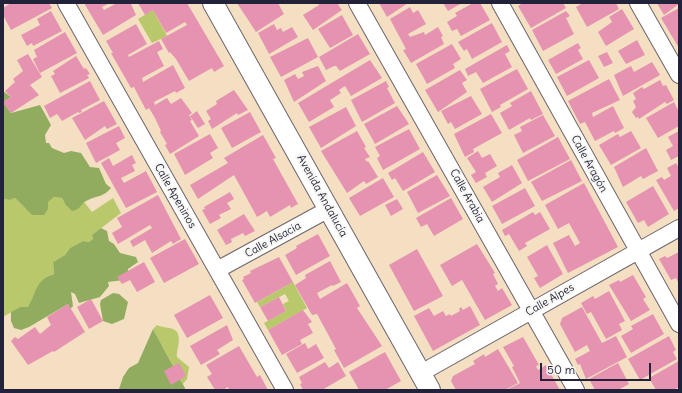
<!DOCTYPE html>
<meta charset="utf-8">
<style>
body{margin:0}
#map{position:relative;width:682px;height:393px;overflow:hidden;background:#f4dfc3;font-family:Delius,sans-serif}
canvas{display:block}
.frame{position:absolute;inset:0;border:4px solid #22223b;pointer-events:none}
.scale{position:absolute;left:540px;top:363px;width:111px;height:18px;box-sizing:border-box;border:2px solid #22223b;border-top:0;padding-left:5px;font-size:12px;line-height:14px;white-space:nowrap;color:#22223b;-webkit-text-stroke:3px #f6f6f2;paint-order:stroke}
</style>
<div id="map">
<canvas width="682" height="393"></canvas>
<div class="frame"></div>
<div class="scale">50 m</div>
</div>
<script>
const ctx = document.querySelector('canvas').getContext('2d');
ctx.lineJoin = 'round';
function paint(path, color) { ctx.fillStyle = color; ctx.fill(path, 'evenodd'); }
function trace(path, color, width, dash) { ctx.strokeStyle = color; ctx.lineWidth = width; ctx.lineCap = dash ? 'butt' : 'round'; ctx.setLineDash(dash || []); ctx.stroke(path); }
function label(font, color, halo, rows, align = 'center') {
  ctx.font = font + ' Delius,sans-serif'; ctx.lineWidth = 4; ctx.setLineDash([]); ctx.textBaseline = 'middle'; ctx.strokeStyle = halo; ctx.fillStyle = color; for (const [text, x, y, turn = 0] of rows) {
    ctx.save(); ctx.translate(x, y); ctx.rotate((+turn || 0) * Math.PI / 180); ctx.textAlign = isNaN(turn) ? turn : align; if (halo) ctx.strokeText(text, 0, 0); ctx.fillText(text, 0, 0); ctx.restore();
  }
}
const green = new Path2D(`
 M153,10L167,36L152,43L138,19Z
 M54,197L62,198L65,204L85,203L92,212L113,198L121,213L92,235L93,239L89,242L83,241L70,248L65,255L53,262L54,274C37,279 36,294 28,308L20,307L3,317V199L10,200L15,198L26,209L47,202Z
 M293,282L307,308L268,330L264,323L286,311L283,304L289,301L285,294L260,307L257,302Z
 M157,325C163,328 168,327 173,329C184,334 176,349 177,357L189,367L187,379L183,384L153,329Z`);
const forest = new Path2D(`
 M3,91L11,97L3,102L11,113L40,105L51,125L45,135L46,143H49L52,148L64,153L71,151L81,153L90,167L99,168L106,184L111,188C102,198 98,195 88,200C81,203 81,210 72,211L65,204L62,198L54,197L48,202V209L44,215H32L15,198L10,200L3,199Z
 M101,228L107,231L109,241L114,244L120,253L136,257L138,262L128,269V275L124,280L108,282L109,286L100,297L79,303L75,294L71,292L73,306L70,309L68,304L29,327L21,330L14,328L11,321V312L20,307H28C37,292 35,280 54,274L53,262L65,255L70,248L83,241L89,242L93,239L92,235Z
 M113,293L119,294L128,302L124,319L112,324L103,321L100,304L101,300Z
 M153,329L186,390H116L119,389L123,377L129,368L138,363Z`);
const building = new Path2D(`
 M11,3H49L52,8L11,30L3,15V8Z
 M84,3H110L102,7L104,10L117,3H133L131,4L136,15L103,35Z
 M138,3H187L224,66L214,72L212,68L189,81L176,59L170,52L169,53L161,39L187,25L185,22L166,33L153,10L145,15Z
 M237,3H278L284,14L256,32Z
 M318,3H337L342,10L313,30L303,15L319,5Z
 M379,3H408L387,17Z
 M443,3H462L448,11Z
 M473,3H480L490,20L461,36L457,29L452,31L447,22L457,16L455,13Z
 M523,3H563L566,8L531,28L518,6Z
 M583,3H616L619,9L587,27L576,7Z
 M657,3H679V4L664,15Z
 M410,7L413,13L418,10L426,24L408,34L410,37L424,32L425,35L438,27L443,36L441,37L444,44L411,63L403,50L406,49L390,19Z
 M679,8V48L661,18Z
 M622,9L634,29L606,46L598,32L612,22L609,17Z
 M51,11L62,31L33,46L32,43L27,46L21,35L40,25L37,19Z
 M566,11L570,16L566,18L574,34L543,51L532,30Z
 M342,15L353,35L330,48L318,29Z
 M492,23L502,42L472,59L467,49L464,51L458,42Z
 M136,24L147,44L128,55L129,57L159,41L163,49L157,52L164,66L142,78L143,82L173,65L185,88L176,93L175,91L154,102L155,105L167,98L171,104L181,98L192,113L189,115L192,120L190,121L199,136L170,154L165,145L167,144L160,132L161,131L155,118L149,108L146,110L134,87L131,88L111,53H113L106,41Z
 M274,24L277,30L281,28L283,32L292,27L298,37L269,54L258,33Z
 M65,32L77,53L40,73L33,59L37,57L34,50Z
 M358,34L370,54L340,71L336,66H334L326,70L319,57Z
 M308,38L318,57L281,77L270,57Z
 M637,40L645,55L626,64L618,51Z
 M578,43L581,48L578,50L583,59L556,74L548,60Z
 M452,44L461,59L453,64L455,68L427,84L416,64Z
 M507,45L510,51L505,54L512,67L483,83L476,72L468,76L465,69Z
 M607,52L613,63L604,67L598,56Z
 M28,54L42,77L30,85L39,95L11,113L3,102L11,97L5,91L15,82L13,79L23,71L17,60Z
 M76,56L84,69L86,68L90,74L87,75L89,78L60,93L51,76L55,74L53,71Z
 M370,60L382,78L351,96L345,86L339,90L341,93L330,100L334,107L309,122L298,103Z
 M589,60L599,78L567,96L557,77Z
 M652,62L660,75L623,96L614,75L631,66L634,72Z
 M318,66L326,81L294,102L284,80L295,74L298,79L304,76L302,72Z
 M517,69L528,89L500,105L501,107L492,112L480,89Z
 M460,70L467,80L462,83L467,92L438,112L425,90Z
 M609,79L620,100L592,113L593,117L613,106L624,128L615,133L614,131L595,141L585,122L580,124L568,101Z
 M660,80L663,86L666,85L674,100L667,104L665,102L639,119L638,117L636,118L632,112L636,107L633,101L636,99L633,93L642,87L644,89Z
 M90,81L100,100L81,110L82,112L79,113L78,112L62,121L57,114L50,118L44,106Z
 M386,81L389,87L387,88L395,103L362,122L351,100Z
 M234,90L248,110L238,115L237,113L212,129L208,121L211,119L206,111L217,104L216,101Z
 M531,91L543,114L531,120L530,118L509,130L500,113L512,106L510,103Z
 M471,96L482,114L455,129L451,122L448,124L441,111Z
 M104,101L117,124L107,129L105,126L85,140L72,118Z
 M674,102L679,112V126L658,138L646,118Z
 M397,106L409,124L375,144L364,124Z
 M346,107L356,126L321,148L309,127Z
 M197,111L205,124L198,128L190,116Z
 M250,112L261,132L232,148L221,128Z
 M491,114L502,133L473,149L474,152L465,157L454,134Z
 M543,115L555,136L523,153L514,135L522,131L520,127Z
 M119,126L125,138L116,143L120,150L96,163L86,143Z
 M409,129L420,149L383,170L377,158L380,156L375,147Z
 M357,131L366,147L364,148L370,157L365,159L367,162L368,161L378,177L366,184L364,181L347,193L321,151Z
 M631,131L641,148L611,165L599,145L618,134L620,137Z
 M679,131V156L671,160L666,150L673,146L668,137Z
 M210,134L218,148L210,153L213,158L185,175L174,154Z
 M263,135L276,158L273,159L298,204L291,208L290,205L270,217L267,211L257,217L234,175L198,199L190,185L228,163L224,158Z
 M558,137L570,159L528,181L517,160Z
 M646,148L658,171L643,179L641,176L623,187L614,167Z
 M478,151L482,158L490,154L497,166L485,173L487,177L476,183L471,175L476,172L467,158Z
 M423,152L435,172L403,191L395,178L392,180L388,173Z
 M132,155L136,163L132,165L135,171L121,178L124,183L146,171L157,192L126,208L101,163L109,158L113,166Z
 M571,160L582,181L542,201L531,182Z
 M676,163L679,168V208L674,211L656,180L662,177L664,180L671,176L667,168Z
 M512,165L522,183L492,202L483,187L500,177L498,173Z
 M437,175L450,196L418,213L407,192Z
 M383,178L394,197L360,216L349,198Z
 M584,183L618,247L568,273L553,243L569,235L575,246L580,243L569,223L558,229L545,205Z
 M653,186L669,214L648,227L644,220L638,223L626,202Z
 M525,188L535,206L502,224L492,206Z
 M230,192L234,199L227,203L231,209L219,215L221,218L210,224L202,210L205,209L204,207Z
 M158,195L181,239L173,244L171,241L152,253L145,240L133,247L130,241L152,228L150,225L118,244L112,233L122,227L117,218Z
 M451,198L463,219L434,236L427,224L421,227L416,218Z
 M397,199L403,209L391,216L385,205Z
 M533,212L535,215L540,212L550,229L525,243L527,246L519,251L509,234L505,236L502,230Z
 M244,214L255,231L245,236L243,233L231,239L232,242L226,245L217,230Z
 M318,234L330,256L296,275L285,255L297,248L296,246Z
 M185,239L199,264L164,283L150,258Z
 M477,244L495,273L493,274L498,284L495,286L498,291L502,288L512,305L485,320L462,280L452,286L440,265Z
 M547,245L563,274L540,288L534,278L538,276L527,257Z
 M417,249L443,296L414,311L389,265Z
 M679,252V284L676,278L671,280L659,259L665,256L667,258Z
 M279,257L293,282L255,303L242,280L244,279L243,277L251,273L250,271Z
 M330,261L341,282L333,286L332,285L317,293L320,299L347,283L360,306L357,308L382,346L344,368L334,350L336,349L317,314L312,315L295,285L306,278L305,275Z
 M144,262L155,282L137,292L130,280L122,284L117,277Z
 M633,275L646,297L643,299L650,310L631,321L609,285L619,280L620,282Z
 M609,291L625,321L619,324L622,330L606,339L591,312L587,314L581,303L593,296L595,299Z
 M210,295L223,318L187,338L174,315Z
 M279,297L286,311L268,321L260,307Z
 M91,299L103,321L89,329L77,307Z
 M68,304L85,332L54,352L53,351L28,365L11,341L15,337L18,339L35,327L40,334L51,325L47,317Z
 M470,306L480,325L433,351L414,316L429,308L434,316L443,311L446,316L450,314L451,316L460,311L459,309L461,307L463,310Z
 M582,307L602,343L616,336L627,357L586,379L580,364L578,365L575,359L590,351L587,345L575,352L560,324L562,318Z
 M303,310L312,322L308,324L313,333L300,340L302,344L282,355L268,330Z
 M653,314L664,334L631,353L621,336L633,329L631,326Z
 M227,325L233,340L217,350L220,354L201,365L190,346Z
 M669,336L676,350L673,352L677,359L640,380L628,359Z
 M523,337L539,365L536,366L538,370L546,365L560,390H506L520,383L512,367L514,366L503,347Z
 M305,343L308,349L316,344L324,358L297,373L286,354Z
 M239,346L257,377L260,375L268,390H229L228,387L223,390H215L207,377L212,374L206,365Z
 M498,349L518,383L505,390H456L451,381L453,376L475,364L473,361L484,354L485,357Z
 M385,352L401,381L385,390H359L349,372Z
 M679,361V387L674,390H656L649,378Z
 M325,362L329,368L338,362L346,376L322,390H303L300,384L302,383L299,377Z
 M179,363L186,376L171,385L164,371Z
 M618,363L629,384L618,390H595L589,379Z`);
const minor = new Path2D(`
 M66,3L285,390
 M357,3L576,390
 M500,3L679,324
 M638,3L679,75
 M217,270L329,209
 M421,373L679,228`);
const tertiary = new Path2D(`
 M213,3L430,390`);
const streetNames = [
 ["Calle Aragón",589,164,61],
 ["Calle Apeninos",175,196,60],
 ["Avenida Andalucía",322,196,61],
 ["Calle Arabia",467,196,61],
 ["Calle Alsacia",273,240,-29],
 ["Calle Alpes",550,300,-30]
];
paint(green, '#b9c86b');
paint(forest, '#92ac5f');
paint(building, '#e593b1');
trace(minor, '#6c646b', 18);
trace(tertiary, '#6c646b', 22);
trace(minor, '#fff', 16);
trace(tertiary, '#fff', 20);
label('11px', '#22223b', '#f6f6f2', streetNames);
</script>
